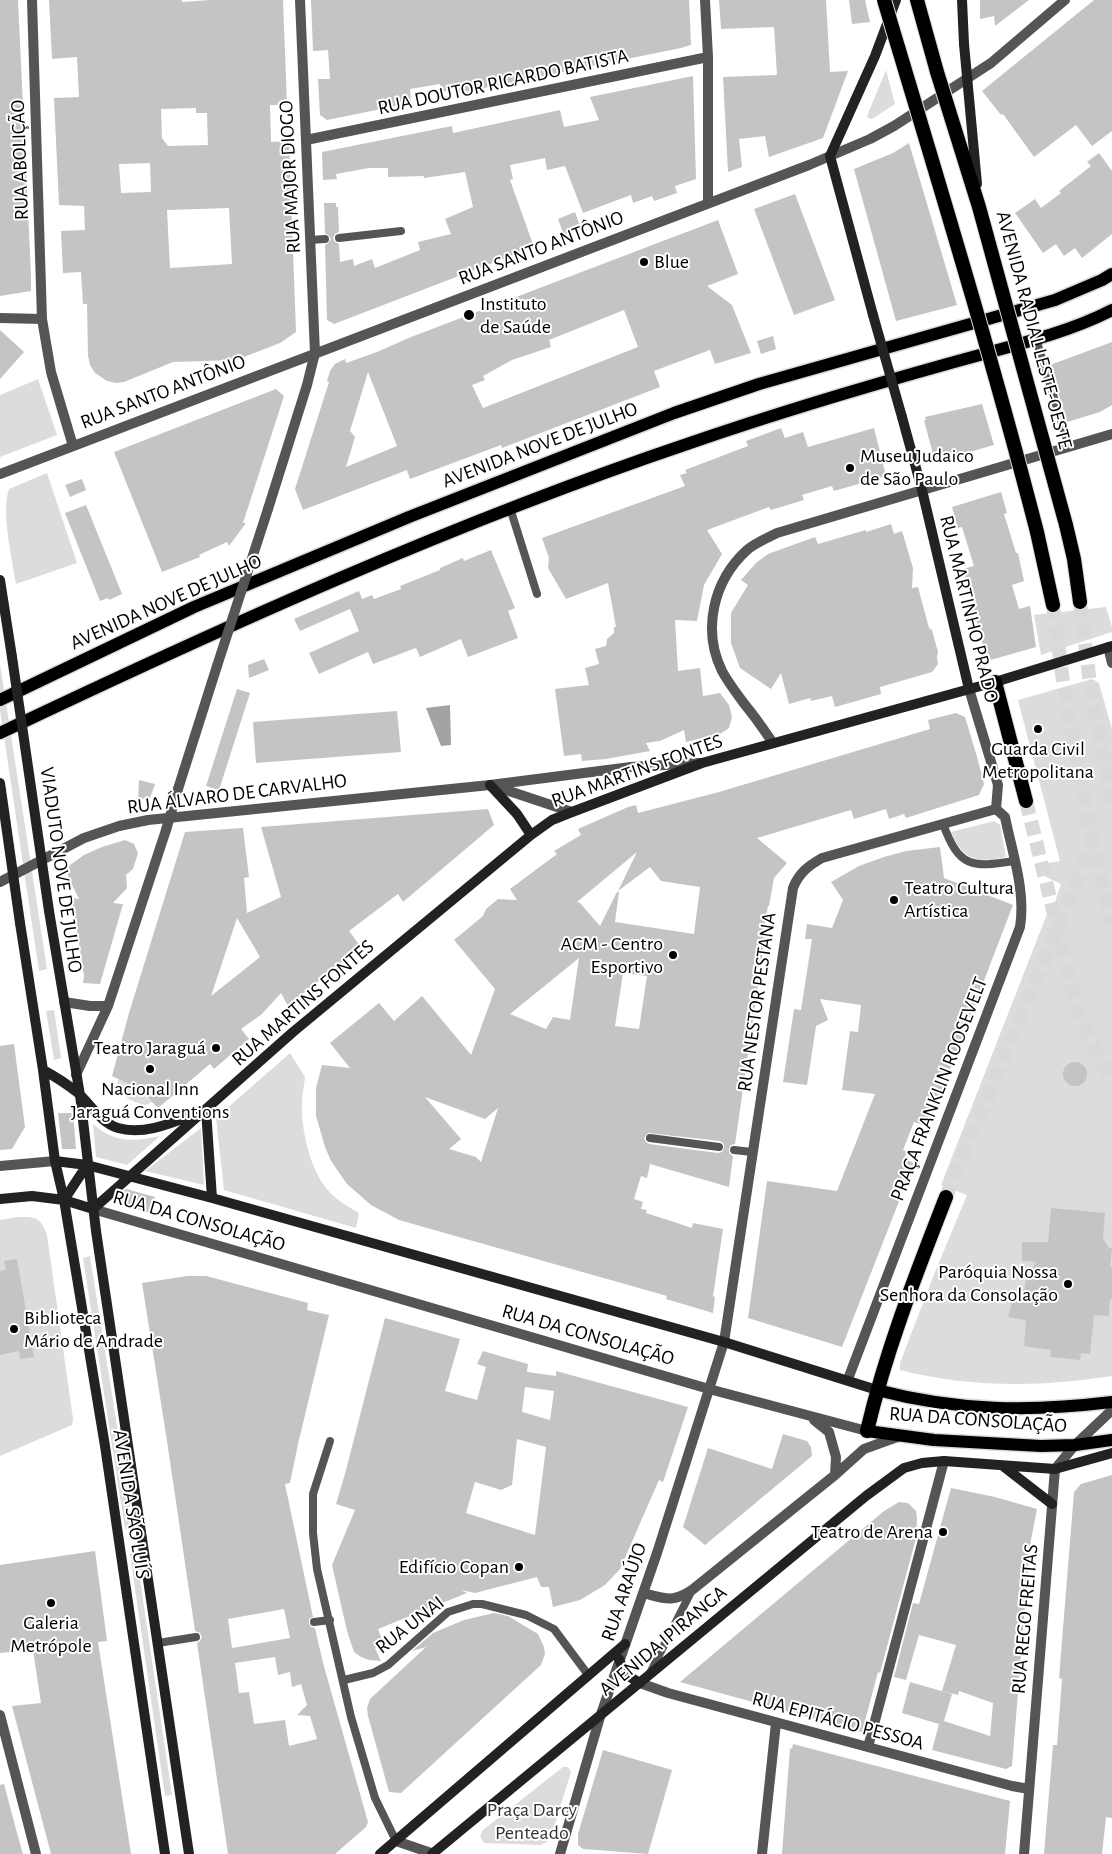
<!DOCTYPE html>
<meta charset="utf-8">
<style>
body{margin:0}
canvas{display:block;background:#fff}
</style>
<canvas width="1112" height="1854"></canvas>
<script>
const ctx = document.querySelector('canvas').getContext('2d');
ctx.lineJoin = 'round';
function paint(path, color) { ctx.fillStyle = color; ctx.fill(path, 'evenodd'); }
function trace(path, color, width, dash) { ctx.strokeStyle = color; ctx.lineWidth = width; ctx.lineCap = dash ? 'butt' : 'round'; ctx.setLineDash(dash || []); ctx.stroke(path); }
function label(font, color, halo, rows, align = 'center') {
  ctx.font = font + ' "Alegreya Sans",sans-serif'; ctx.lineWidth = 4; ctx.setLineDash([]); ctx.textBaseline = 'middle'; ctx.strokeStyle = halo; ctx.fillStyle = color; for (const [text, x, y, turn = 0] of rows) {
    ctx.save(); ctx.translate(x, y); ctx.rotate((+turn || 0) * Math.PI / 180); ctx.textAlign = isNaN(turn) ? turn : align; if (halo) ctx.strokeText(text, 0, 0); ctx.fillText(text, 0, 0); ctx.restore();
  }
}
const green = new Path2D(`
 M886,70L895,104L872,119L868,118L867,116Z
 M38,379L57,435L0,457V395Z
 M47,473L77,563L16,584C12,558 1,512 9,489Z
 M1106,607L1112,627V632L1041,655L1034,615Z
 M0,664L47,969L39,971L0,710Z
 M1092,679L1099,683L1112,729V1376C1042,1387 970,1388 900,1370V1363L933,1277L967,1195L941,1185L1049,909L1052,911L1061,884L1046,877L1038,865L1060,861L1018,700Z
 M994,821L1000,825L1006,857C977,863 964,861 951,832Z
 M54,1010L61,1058L54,1060L46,1011Z
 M290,1053L305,1077C304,1088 301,1098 302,1109C302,1134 311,1170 327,1189C336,1200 347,1206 359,1213L356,1228L224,1190L216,1118Z
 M119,1079L132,1086L152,1102L146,1105C133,1103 120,1096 117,1083Z
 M93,1124C115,1143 133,1142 160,1136L127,1165L96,1157Z
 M201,1128L204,1185L145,1171Z
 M18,1217C37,1217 40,1217 47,1235L73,1419L72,1425L0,1456V1220Z
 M90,1256L133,1527L125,1529L83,1258Z
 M136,1553L172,1795L165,1796L130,1554Z
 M563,1767H568L571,1772L550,1840L541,1845L484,1843L480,1836L483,1830Z`);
const water = new Path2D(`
 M450,705L451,745L441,746L426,708Z`);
const building = new Path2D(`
 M0,0H18L31,275V291L0,296Z
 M49,0H182V2L211,0H283L287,105H270L271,142L289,141L296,332L280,343L236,360L173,362L124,382L116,383L107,381L95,373L90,365L88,356L87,304H83L81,272L63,273L61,231L85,230L84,206L59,205L54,98L79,97L77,57L52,59ZM196,108V113H207L208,145L168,146L162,138L161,109ZM150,163L151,192L121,193L119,164ZM229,208L232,264L170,268L167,210Z
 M311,0H689L691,45L681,48L459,93L458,88L442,92L440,84L410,89L411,103L327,120L320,115L318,79H330L328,50L313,51Z
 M719,0H826L830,72L848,71L823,138L769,157L765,136L739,139L742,167L728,172L723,77L777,75L774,27L721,29Z
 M849,0H865L870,22L852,24Z
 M980,0H1029L995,26L994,16L980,19Z
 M1094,0H1112V131L1092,146L1076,125L1034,157L1003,114L1001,115L982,91Z
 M693,76L696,179L675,186L677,193L654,201L652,196L633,203L631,195L583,213L565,166L547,170L545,158L510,165L513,179L510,180L534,247L334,324L327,320L325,245L328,243L331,239L329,236L325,233L324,203H336V207H338L339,232L335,234L333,238L335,242L339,244L340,262L353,259L354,266L372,259L375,268L420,250L418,242L451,234L445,219L473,207L465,172L424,178V176L388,177V168H369L336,174L337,179L323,180L322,152L452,126L453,133L560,110L564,127L599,120L590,97Z
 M909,143L957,305L896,321L854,169L893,153Z
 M1099,153L1112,171V234L1082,258L1075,248L1064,256L1056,244L1043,253L1015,213L1035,199L1041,208L1061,193L1059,191L1091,166L1087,162Z
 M795,194L835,300L794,315L754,209Z
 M575,212L581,229L564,235L558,219Z
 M718,220L738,274L707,286L732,305L751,353L715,364L710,350L654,371L660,387L502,448L501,445L410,479L407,470L303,510L295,489L329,382L327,381L330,371L335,364L345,359L346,363L377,352L411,337ZM624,310L638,347L483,408L472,385L485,380L483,376L512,360L551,347L549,340ZM368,372L397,446L346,467L355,437L350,431Z
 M0,330L24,352L0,379Z
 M773,336L776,349L761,354L757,341Z
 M1112,342V405L1100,412L1067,422L1050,365Z
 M276,389L284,396L243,523H246L229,546L227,542L199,555L200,557L162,572L114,452Z
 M982,404L994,445L935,462L924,420H926L925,417Z
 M781,428L785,438L803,432L808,447L874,428L886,476L834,491L832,486L802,495L804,500L771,510L769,507L707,530L722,554L704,585L697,621L675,620L678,671L700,668L703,696L720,693L729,705L732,717L729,728L720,734L686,742L684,730L660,741L646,743L650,751L606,759L582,761L581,754L564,756L555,689L589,685L585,668L599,664L595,649L606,646L607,639L614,633V627H616L608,583L566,599L548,568L549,558L542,538L685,486L680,475L687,473L685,470L748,446L746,441Z
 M82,479L86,490L70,497L65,485Z
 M1001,492L1007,513L1004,514L1016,553H1018L1024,581L1012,585L1019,609L1030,606L1036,647L987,661L963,569L974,566L962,527L958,528L952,507Z
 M86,505L122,594L109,600L108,598L100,601L65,513Z
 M891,524L894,534L902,531L913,568L912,588L918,587L929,628L932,630L938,652L937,657L938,664L932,672L880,687L881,694L835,707L832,696L811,701L810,698L789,704L781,673L771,689L740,668L731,643V613L748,585L741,580L756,563L768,554L815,537L818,544L866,530V532Z
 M491,550L515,608L508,611L518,638L468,657L461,639L420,657L416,648L373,664L368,652L319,674L309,653L359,631L350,609L300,631L294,619L359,591L362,599L372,595L374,599L401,589L400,586L440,570V568L463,558L464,561Z
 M264,659L269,670L249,678L248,665Z
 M237,689L250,693L219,790L206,786Z
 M397,711L401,752L256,763L253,722Z
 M956,713L965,717L977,757L984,784L979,795L906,818L904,814L889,819L886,809L854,819L851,810L757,838L787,863L774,878L769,906H768L763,935H765L764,944L735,1144L731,1145L729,1149V1153L733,1156L729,1187L650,1164L647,1178L641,1176L634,1199L643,1202L641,1209L647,1210L646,1213L677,1223L692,1228L693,1223L723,1229L713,1296L715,1297L713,1313L666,1299L667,1296L399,1220L371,1205L347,1184L331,1161L325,1147L316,1116V1088L322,1065L350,1068L330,1043L379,1003L394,1021L422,996L471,1055L495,989L454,940L483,916L486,909L498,899L517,900L510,889L557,854L554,851L581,835L578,829L628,807L636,805L638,813L719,792L930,729L928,720ZM637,852L618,891L650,867L661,881L700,887L694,934L615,922L619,892H617L600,926L580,903L577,902ZM579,958L570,1020L553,1017L546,1029L510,1014ZM623,973L647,976L639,1029L615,1026ZM425,1097L485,1119L498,1108L481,1162L476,1157L449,1149L461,1139ZM648,1133L720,1141L724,1144V1148L722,1152L718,1153L649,1144L646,1142L644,1138Z
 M139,780L155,784L150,798L138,799Z
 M488,809L494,825L403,902L398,894L349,931L361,947L288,1006L281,993L262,1014L241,1029L249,1039L214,1069L210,1064L158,1108L139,1089L112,1076L129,1013L185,832L243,828L249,877L244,878L247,913L281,897L261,827ZM237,918L260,957L211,996Z
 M125,840L134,844L138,853L133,869L126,875L127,888L113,903L123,904L100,984L83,983L84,976L72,898L79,899L68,877V868L70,865L84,855L102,847Z
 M940,847L944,878L1013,905L928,1127L914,1122L903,1150L907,1152L904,1159L914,1163L842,1347L748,1318L767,1181L837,1191L875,1094L842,1090L850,1031L858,1032L861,1005L820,999L828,1020L816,1026L807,1085L783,1082L794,1009L801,1010L812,939H805L807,924L832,928L843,900L831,882L859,866L884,857L906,851Z
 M14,1044L25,1127L12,1149L0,1150V1046Z
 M1063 1074a12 12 0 1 1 24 0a12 12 0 1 1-24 0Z
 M58,1113H73L76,1149H62Z
 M126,1189L155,1197L150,1213L117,1203L119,1195Z
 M1051,1208L1105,1213L1103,1238L1109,1248H1112L1110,1267H1112V1299H1110L1109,1316L1094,1315L1090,1354L1081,1353L1080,1360L1050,1357L1051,1350L1024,1346L1026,1320L1008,1317L1013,1298L1024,1299L1025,1283L1036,1262L1022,1261V1242H1048Z
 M17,1259L34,1357L20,1359L19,1351L0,1355V1271L6,1270L4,1261Z
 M187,1276H206L308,1303L307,1310L329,1315L298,1444L290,1483L285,1484L313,1617L309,1619V1623L311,1627L315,1628L323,1663L368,1822L366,1827L335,1854H228L197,1643L200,1641L202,1637L200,1633L195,1631L167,1441L142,1283ZM284,1609L290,1638L232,1648L228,1619ZM275,1657L278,1675L290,1672L292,1687L301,1684L307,1705L297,1715L310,1716L317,1739L289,1746L285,1720L254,1724L249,1692L239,1693L235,1663Z
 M385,1318L460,1339L445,1391L477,1400L486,1367L477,1364L483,1351L528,1364L527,1372L556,1376V1371L688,1407L663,1482L659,1480L620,1569L605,1585L580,1600L553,1607L549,1587H541L537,1577L475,1593L461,1590L467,1593L378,1629L383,1642L375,1648L381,1661L369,1660L361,1657L354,1652L347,1631L332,1565L355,1510L336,1504L345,1474ZM525,1387L554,1391L550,1420L522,1412ZM517,1439L546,1447L535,1535L466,1513L475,1482L501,1490L512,1485Z
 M783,1434L807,1441L811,1447L812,1456L705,1545L683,1527L708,1448L772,1469Z
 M1112,1475V1818L1106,1817L1102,1854H1044L1053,1745H1057L1062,1679L1059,1678L1074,1492L1081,1484Z
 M951,1488L995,1497L1037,1509L1030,1545L1012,1766L1006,1769L932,1750L939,1724L902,1713L910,1682L952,1694L944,1721L990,1736L993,1703L959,1691L958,1695L942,1691L956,1645L919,1635L906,1680L894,1677L913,1603L919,1604Z
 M899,1502L908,1503L916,1511L917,1518L916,1538L880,1673L878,1672L862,1732L680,1682L884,1511Z
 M95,1551L107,1641L98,1642L131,1854H51L12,1706L41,1703L33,1650L0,1653V1565Z
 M494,1613L508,1616L538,1634L544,1647L545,1654L541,1665L401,1793L389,1792L368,1716L367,1708L370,1699L426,1647L412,1651L433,1633L464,1620Z
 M793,1744L1010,1801L1005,1854H782L790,1748L792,1749Z
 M603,1750L672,1770L648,1854L583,1849L578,1845V1834Z
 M4,1784L17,1833L23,1854H0V1785Z`);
const trunkTunnel = new Path2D(`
 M1080,602L1090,684L1112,802
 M1053,605L1064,689L1093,843L1112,925
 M1026,801L1078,1011L1112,1083
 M946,1197L1093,843`);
const service = new Path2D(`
 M339,238L401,231
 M310,240L325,239
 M1036,339L1069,447
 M510,508L537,594
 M943,824C959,867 971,868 1014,861
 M650,1138L719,1147
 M734,1150L752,1152
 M330,1441L313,1494V1533L317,1569L351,1717L375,1798L396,1841
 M314,1622L330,1620
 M158,1643L196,1637
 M650,1673L692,1590
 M344,1680L373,1673L388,1665L448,1612L473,1604H482L526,1615L554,1629L589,1676`);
const minor = new Path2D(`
 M705,0L708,57V203
 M306,140L708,57
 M0,318L42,319
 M268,509L307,385L315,353L300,0
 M1108,647L1112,663
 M773,743C764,730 756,718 746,706C738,695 729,684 722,671C702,630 713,581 747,550C755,543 767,538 777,533L1112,434
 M178,789L217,666
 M64,1002L90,1006H108
 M76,1075L108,1006L166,830
 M848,1379L1020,927C1026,891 1012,852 1005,817L996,809
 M640,1683L668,1693L1012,1786L1029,1789
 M0,1715L36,1854
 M868,1747L944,1461
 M762,1854L776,1723`);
const tertiary = new Path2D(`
 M32,0L42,319L51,372L73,446
 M0,474L809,165L870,139L894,126L991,63L1065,0
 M494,786L572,812
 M0,882L84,838L119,826L148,820L490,785L631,767L699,763
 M0,1166L55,1161
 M93,1209L709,1389L867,1431
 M814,1420L829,1432L836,1457L835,1475
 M643,1593C666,1599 672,1603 692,1590L835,1475L864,1449L900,1436
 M396,1841L434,1854
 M560,1854L600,1717L657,1553L724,1342L793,888C799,873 808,866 822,858L996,809L998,785L969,689
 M1024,1854L1055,1469L1075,1445L1112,1410`);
const secondary = new Path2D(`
 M962,0L964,44
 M873,315L830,156L875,56L896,0
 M902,417L922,490L969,689
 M0,580L12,657
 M490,785L517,814L531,835
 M49,911L80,1095L96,1231L189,1854
 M20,923L43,1070L55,1161L64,1200L105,1446L165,1854
 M43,1070C56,1077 67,1084 78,1093C91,1105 101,1123 118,1128C145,1136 176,1121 200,1112
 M206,1110L212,1198
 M55,1161L87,1165L212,1198L724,1342L877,1390
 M0,1199L32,1196L64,1200L93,1209
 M64,1200L87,1165
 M93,1209L293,1032L531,835L552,820L572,812L702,763L995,682L1112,646
 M1003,1466L1052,1504
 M619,1659L625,1674L640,1683
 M380,1854L625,1644
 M432,1854L866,1496L904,1468L922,1463L944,1461L1055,1469L1112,1453`);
const primary = new Path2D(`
 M0,700L194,607L409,517L674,413L759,384L1055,300L1102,280L1112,274
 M0,733C225,626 453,523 690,443C774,414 861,388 947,364C999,349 1064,335 1112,310
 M877,1390C957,1411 1030,1412 1112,1402
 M867,1431L934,1440L1041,1446L1075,1445L1112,1440`);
const trunk = new Path2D(`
 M917,0L937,72
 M1066,525L1074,559L1080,602
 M1037,532L1053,605
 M995,682L1026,801
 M867,1431C886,1350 916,1274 946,1197`);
const minorBridge = new Path2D(`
 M217,666L268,509
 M166,830L178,789`);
const secondaryBridge = new Path2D(`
 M964,44L977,184
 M873,315L902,417
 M12,657L49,911
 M0,783L20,923`);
const trunkBridge = new Path2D(`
 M884,0C937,177 991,353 1037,532
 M937,72L979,207L1066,525`);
const markers = [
 [644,262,5,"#000"],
 [469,315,6,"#000"],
 [850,468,5,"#000"],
 [1038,729,5,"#000"],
 [894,900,5,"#000"],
 [673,955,5,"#000"],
 [216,1048,5,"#000"],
 [150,1069,5,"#000"],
 [1068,1284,5,"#000"],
 [14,1329,5,"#000"],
 [943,1532,5,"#000"],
 [519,1567,5,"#000"],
 [51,1603,5,"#000"]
];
const streetNames = [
 ["RUA DOUTOR RICARDO BATISTA",503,82,-12],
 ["RUA ABOLIÇÃO",20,160,-92],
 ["RUA MAJOR DIOGO",290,177,-93],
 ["RUA SANTO ANTÔNIO",541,248,-21],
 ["AVENIDA RADIAL LESTE-OESTE",1034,330,75],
 ["RUA SANTO ANTÔNIO",163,392,-21],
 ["AVENIDA NOVE DE JULHO",540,445,-21],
 ["AVENIDA NOVE DE JULHO",166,602,-24],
 ["RUA MARTINHO PRADO",969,609,76],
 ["RUA MARTINS FONTES",637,771,-20],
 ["RUA ÁLVARO DE CARVALHO",237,794,-7],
 ["VIADUTO NOVE DE JULHO",61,870,82],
 ["RUA NESTOR PESTANA",757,1002,-82],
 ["RUA MARTINS FONTES",303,1003,-41],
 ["PRAÇA FRANKLIN ROOSEVELT",939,1089,-69],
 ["RUA DA CONSOLAÇÃO",199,1221,16],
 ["RUA DA CONSOLAÇÃO",588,1335,16],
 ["RUA DA CONSOLAÇÃO",978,1420,4],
 ["AVENIDA SÃO LUÍS",131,1504,81],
 ["RUA ARAÚJO",624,1592,-71],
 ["RUA REGO FREITAS",1025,1619,-85],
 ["RUA UNAI",410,1625,-38],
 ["AVENIDA IPIRANGA",663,1641,-40],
 ["RUA EPITÁCIO PESSOA",838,1721,15]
];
const poiNames = [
 ["Blue",654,262],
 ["Instituto",480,304],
 ["de Saúde",480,327],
 ["Museu Judaico",860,456],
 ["de São Paulo",860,479],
 ["Guarda Civil",1038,749,"center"],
 ["Metropolitana",1038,772,"center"],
 ["Teatro Cultura",904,888],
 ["Artística",904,911],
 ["ACM - Centro",663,944,"right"],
 ["Esportivo",663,967,"right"],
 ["Teatro Jaraguá",206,1048,"right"],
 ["Nacional Inn",150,1089,"center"],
 ["Jaraguá Conventions",150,1112,"center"],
 ["Paróquia Nossa",1058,1272,"right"],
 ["Senhora da Consolação",1058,1295,"right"],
 ["Biblioteca",24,1318],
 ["Mário de Andrade",24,1341],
 ["Teatro de Arena",933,1532,"right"],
 ["Edifício Copan",509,1567,"right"],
 ["Galeria",51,1623,"center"],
 ["Metrópole",51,1646,"center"]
];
const parkNames = [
 ["Praça Darcy",532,1810],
 ["Penteado",532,1833]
];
paint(green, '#dcdcdc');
paint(water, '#a3a3a3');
paint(building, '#c4c4c4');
trace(trunkTunnel, '#d9d9d9', 14, [14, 7]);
trace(primary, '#dbdbdb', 15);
trace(trunk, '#dbdbdb', 16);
trace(service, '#555', 8);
trace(minor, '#555', 10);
trace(tertiary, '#555', 10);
trace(secondary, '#222', 10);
trace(primary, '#000', 12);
trace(trunk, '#000', 14);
trace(trunkBridge, '#dbdbdb', 16, []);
trace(minorBridge, '#555', 10);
trace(secondaryBridge, '#222', 10);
trace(trunkBridge, '#000', 14);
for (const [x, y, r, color] of markers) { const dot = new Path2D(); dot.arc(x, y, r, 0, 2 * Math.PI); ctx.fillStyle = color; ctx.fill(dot); trace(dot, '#fff', 2); }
label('20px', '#000', '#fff', streetNames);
label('20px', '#000', '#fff', poiNames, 'left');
label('20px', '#333', '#fff', parkNames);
</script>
